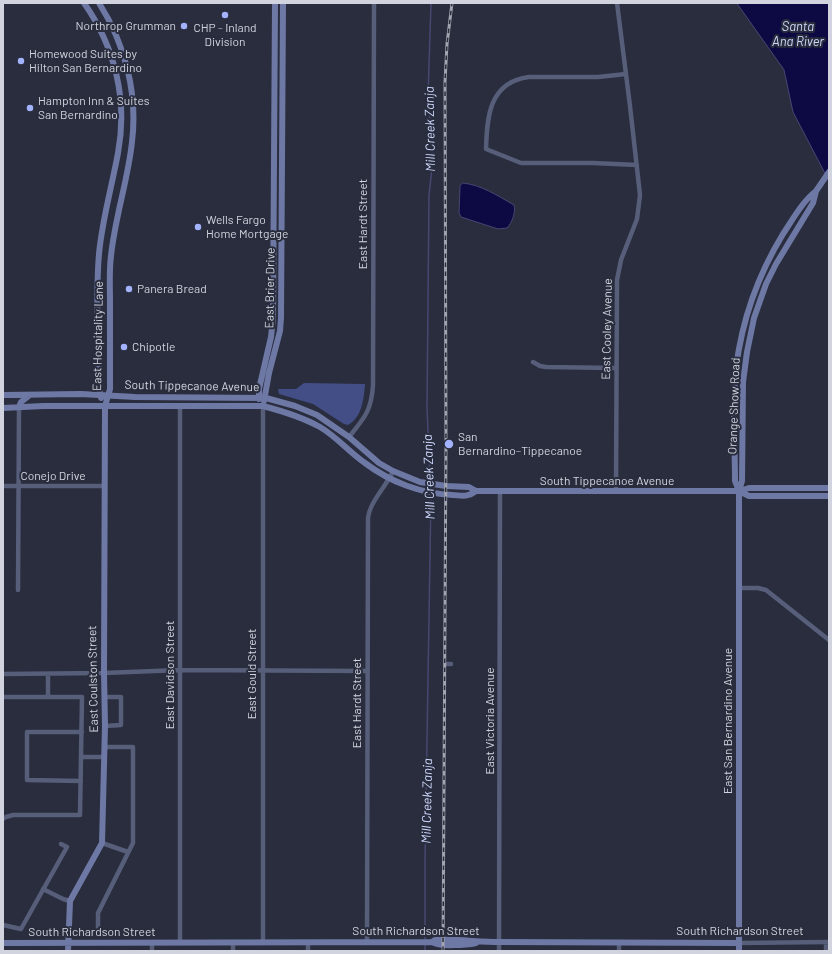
<!DOCTYPE html>
<meta charset="utf-8">
<style>
body{margin:0}
#map{position:relative;width:832px;height:954px;overflow:hidden;background:#292d3d;font-family:Barlow,sans-serif}
canvas{display:block}
.frame{position:absolute;inset:0;border:4px solid #d1d4df;pointer-events:none}
</style>
<div id="map">
<canvas width="832" height="954"></canvas>
<div class="frame"></div>
</div>
<script>
const ctx = document.querySelector('canvas').getContext('2d');
ctx.lineJoin = 'round';
function paint(path, color) { ctx.fillStyle = color; ctx.fill(path, 'evenodd'); }
function trace(path, color, width, dash) { ctx.strokeStyle = color; ctx.lineWidth = width; ctx.lineCap = dash ? 'butt' : 'round'; ctx.setLineDash(dash || []); ctx.stroke(path); }
function label(font, color, halo, rows, align = 'center') {
  ctx.font = font + ' Barlow,sans-serif'; ctx.lineWidth = 4; ctx.setLineDash([]); ctx.textBaseline = 'middle'; ctx.strokeStyle = halo; ctx.fillStyle = color; for (const [text, x, y, turn = 0] of rows) {
    ctx.save(); ctx.translate(x, y); ctx.rotate((+turn || 0) * Math.PI / 180); ctx.textAlign = isNaN(turn) ? turn : align; if (halo) ctx.strokeText(text, 0, 0); ctx.fillText(text, 0, 0); ctx.restore();
  }
}
const green = new Path2D(`
 M304,383L365,384C364,398 362,418 348,425L344,424L313,404L279,394L278,389H296Z`);
const water = new Path2D(`
 M737,3H829V181L793,112L784,70Z
 M463,183C482,185 498,196 514,205C516,212 512,223 507,228L498,229L461,217L459,213L460,186Z`);
const stream = new Path2D(`
 M430,481L427,407L429,195L433,159L428,96L431,3
 M425,941V862L431,495
 M425,945V951`);
const street = new Path2D(`
 M626,74L598,77H529C489,82 487,117 486,149L521,163H593L637,165
 M533,362L540,366L546,367L616,368
 M180,406V943
 M263,406V942
 M349,437C364,418 371,412 373,386L374,3
 M3,486H104
 M616,492L617,280L621,260L637,219L640,195L630,106L617,3
 M739,588H758L766,590L829,640
 M18,590L19,407
 M447,664H451
 M3,674L104,673L180,670L367,671
 M48,674V696
 M3,697H82L80,815H13L6,817L3,819
 M105,726L121,725V697H105
 M81,757H104
 M81,781L27,780V732H82
 M102,843L128,852
 M43,889L63,899L70,901
 M3,925L21,929L67,847L61,844
 M98,928V913L133,843V747H105
 M826,942V951
 M367,943L368,518C370,501 386,487 393,471
 M739,943L829,942
 M152,951V943
 M233,951V943
 M308,951V943
 M499,951L500,492
 M619,951V942`);
const secondary = new Path2D(`
 M84,3C115,47 128,100 118,153C112,186 102,220 99,254C95,298 99,345 99,388L101,398
 M3,395L81,394L135,397L266,398L295,406L317,415L349,437L379,463L393,471L420,482L446,486L469,487L476,491H739L749,488H829
 M259,399V389L271,337L273,318L275,3
 M264,401L269,373L280,331L281,318L283,3
 M19,407L21,402L30,395
 M3,408L43,406H263C282,411 302,417 320,427C337,437 349,452 365,463C390,482 422,494 453,495C457,495 464,497 468,495C471,495 474,492 476,491
 M739,491L735,481C735,444 732,405 736,368C742,320 758,275 783,234C793,219 802,202 816,191
 M739,491L749,496H829
 M432,942C439,947 467,945 476,943
 M3,943L432,942L435,940C457,939 478,942 499,942L739,943
 M68,951L70,901L102,843L105,726L104,673L105,406L110,389C110,360 110,331 110,301C110,286 109,271 111,256C115,217 128,180 132,142C138,93 125,44 99,3
 M739,951V491L742,481L743,382L747,352L754,318L766,284L776,264L813,203L816,191L829,172`);
const rail = new Path2D(`
 M443,951L446,444L445,82L447,44L452,3`);
const markers = [
 [225,15,4,"#a2b2fd"],
 [184,26,4,"#a2b2fd"],
 [21,61,4,"#a2b2fd"],
 [30,108,4,"#a2b2fd"],
 [198,227,4,"#a2b2fd"],
 [129,289,4,"#a2b2fd"],
 [124,347,4,"#a2b2fd"],
 [449,444,5,"#a2b2fd"]
];
const poiNames = [
 ["Northrop Grumman",176,26,"right"],
 ["CHP - Inland",225,28,"center"],
 ["Division",225,42,"center"],
 ["Homewood Suites by",29,54],
 ["Hilton San Bernardino",29,68],
 ["Hampton Inn & Suites",38,101],
 ["San Bernardino",38,115],
 ["Wells Fargo",206,220],
 ["Home Mortgage",206,234],
 ["Panera Bread",137,289],
 ["Chipotle",132,347],
 ["San",458,437],
 ["Bernardino–Tippecanoe",458,451]
];
const streetNames = [
 ["East Hardt Street",363,224,-90],
 ["East Brier Drive",270,288,-89],
 ["East Cooley Avenue",607,329,-89],
 ["East Hospitality Lane",98,336,-89],
 ["South Tippecanoe Avenue",192,386,1],
 ["Orange Show Road",734,406,-88],
 ["Conejo Drive",53,476],
 ["South Tippecanoe Avenue",607,481],
 ["East Gould Street",252,674,-90],
 ["East Davidson Street",170,675,-90],
 ["East Coulston Street",93,679,-91],
 ["East Hardt Street",357,703,-90],
 ["East Victoria Avenue",490,721,-90],
 ["East San Bernardino Avenue",728,721,-90],
 ["South Richardson Street",416,931],
 ["South Richardson Street",740,931],
 ["South Richardson Street",92,932]
];
const waterNames = [
 ["Santa",798,27],
 ["Ana River",798,42],
 ["Mill Creek Zanja",430,129,-91],
 ["Mill Creek Zanja",429,477,-92],
 ["Mill Creek Zanja",427,801,-89]
];
paint(green, '#434e87');
paint(water, '#0d0a43');
trace(water, '#484772', 1);
trace(stream, '#484772', 1.5);
trace(street, '#575e7a', 4.5);
trace(secondary, '#6e78a5', 6);
trace(rail, '#a2a5b1', 3);
trace(rail, '#292d3d', 1.5, [4.5]);
for (const [x, y, r, color] of markers) { const dot = new Path2D(); dot.arc(x, y, r, 0, 2 * Math.PI); ctx.fillStyle = color; ctx.fill(dot); trace(dot, '#292d3d', 1.5); }
label('12px', '#d1d4df', '#292d3d', poiNames, 'left');
label('12px', '#d1d4df', '#292d3d', streetNames);
label('italic 13px', '#cfd9fe', '#292d3d', waterNames);
</script>
